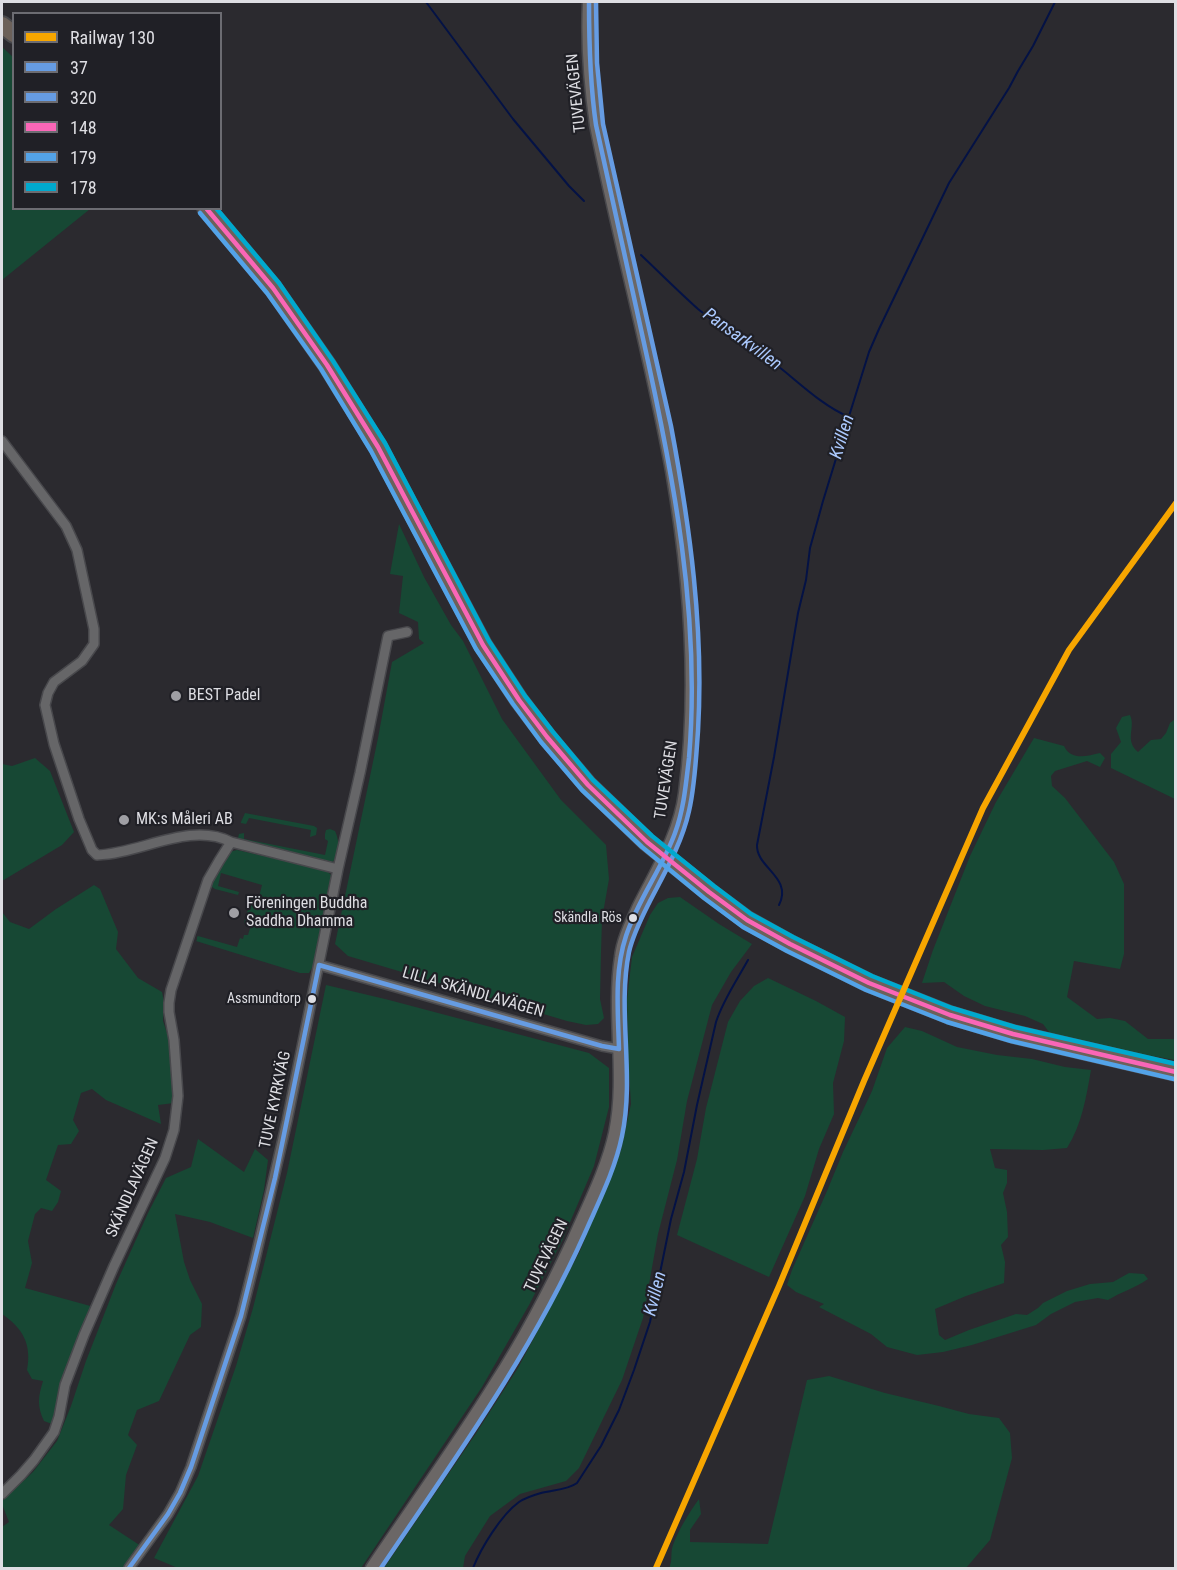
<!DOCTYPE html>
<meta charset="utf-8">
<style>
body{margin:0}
#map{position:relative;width:1177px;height:1570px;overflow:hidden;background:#2b2a2f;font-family:"Roboto Condensed",sans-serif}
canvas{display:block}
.frame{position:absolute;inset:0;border:3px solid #dedee3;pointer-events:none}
.legend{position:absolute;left:12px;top:12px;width:210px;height:198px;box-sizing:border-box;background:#202026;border:2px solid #6c6c72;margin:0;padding:8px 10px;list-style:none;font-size:18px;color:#dedee3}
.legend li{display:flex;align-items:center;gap:12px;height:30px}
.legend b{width:30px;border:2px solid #6c6c72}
</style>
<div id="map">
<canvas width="1177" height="1570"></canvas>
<div class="frame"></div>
<ul class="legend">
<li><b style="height:8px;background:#f7a600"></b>Railway 130</li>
<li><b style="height:8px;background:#669ce3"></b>37</li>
<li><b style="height:8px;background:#669ce3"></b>320</li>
<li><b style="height:8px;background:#fa66b7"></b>148</li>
<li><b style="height:8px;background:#53a3e8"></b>179</li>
<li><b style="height:8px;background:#00a9ce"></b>178</li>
</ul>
</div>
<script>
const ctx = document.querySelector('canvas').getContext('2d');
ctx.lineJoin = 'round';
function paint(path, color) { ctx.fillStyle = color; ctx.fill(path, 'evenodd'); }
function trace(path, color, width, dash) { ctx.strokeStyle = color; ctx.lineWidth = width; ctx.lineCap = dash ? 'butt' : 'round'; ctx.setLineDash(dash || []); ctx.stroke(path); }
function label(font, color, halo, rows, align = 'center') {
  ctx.font = font + ' "Roboto Condensed",sans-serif'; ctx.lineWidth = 4.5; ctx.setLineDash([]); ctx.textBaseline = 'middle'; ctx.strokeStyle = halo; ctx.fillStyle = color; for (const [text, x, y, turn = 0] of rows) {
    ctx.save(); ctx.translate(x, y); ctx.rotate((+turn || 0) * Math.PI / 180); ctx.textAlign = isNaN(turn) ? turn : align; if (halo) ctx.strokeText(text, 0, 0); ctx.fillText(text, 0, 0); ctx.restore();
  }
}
const green = new Path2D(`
 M2,47L13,57L14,208L90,209L2,280Z
 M399,524L424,577L451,625L463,641L502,719L561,800L606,845L609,879L602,919L601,953L600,999L604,1018L598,1024L586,1025L567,1021L348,956L335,944L378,738L392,662L424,643L419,639L418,622L399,613L403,576L390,574Z
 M1130,715C1136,728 1124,740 1138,752L1151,740L1161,739L1166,733L1170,723L1175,719V799L1111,768V754L1121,742L1116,728L1122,717Z
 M1034,738L1064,746C1071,761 1087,756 1100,753L1105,758L1100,767L1087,761L1055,771L1051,776L1052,786L1065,798L1114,862L1124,884V954L1120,969L1074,961L1067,997L1097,1019L1110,1018L1125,1021L1148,1039H1175V1060L1084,1044L1052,1036L1043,1024L1025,1016L985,1006L964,996L944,982L922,983L933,950L970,856L996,802Z
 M35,758L50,771L74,832L62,845L2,881V764L12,766Z
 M245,813L314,826L317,828L316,835L310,837L311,830L249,818L246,824L241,823V822Z
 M330,829L335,831C340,841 340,858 330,864L239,841L238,838L239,834L244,833V839L325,855L328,841L325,839V834L326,830Z
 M237,850L326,870L331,875L313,966L309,973H300L196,941L197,940V937L198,936L237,947L240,938L243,939L244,935H248L251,925L244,923L252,895L259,897L262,885L221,873L218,886L239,892L238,895L215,889L212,887L211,883L229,852Z
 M94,885L100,889L118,932L116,949L138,978L162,992L164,1002L163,1021L169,1039L170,1059L174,1079V1103L158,1105L161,1124L106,1100L92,1089L81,1093L73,1120L79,1131L71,1144L58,1145L46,1180L61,1191L58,1202L52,1211L41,1208L35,1214L28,1241L32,1263L25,1288L94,1307L61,1380L58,1404L52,1424L44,1421C37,1406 38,1397 43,1381L32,1379L27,1370C32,1345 23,1328 2,1314V912L10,922L29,929L56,909Z
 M680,897L719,924L752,944L731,972L712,1005L687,1101L677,1160L658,1234L643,1318L622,1380L579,1468L566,1481L520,1494L490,1516L465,1556L463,1568H384L475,1435L518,1368L580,1251L621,1150L631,1104L628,1057L627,999L632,957L650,915L658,903L668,898Z
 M768,978L816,1001L845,1017L844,1041L833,1083L834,1114L819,1149L805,1196L769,1277L677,1235L697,1159L706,1108L728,1022L740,1001L754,986Z
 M326,985L389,1000L589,1053L609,1068V1107L594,1166L562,1241L529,1305L482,1387L361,1568H178L154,1558L198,1476L236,1366L253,1308L287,1173Z
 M905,1027L922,1031L957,1047L997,1055L1032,1059L1065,1067L1091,1070C1086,1098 1082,1124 1067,1148L1043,1150L990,1149L995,1168L1007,1170V1183L1003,1193L1007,1212L1008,1237L1001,1245L1005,1262L1004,1283L966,1296L935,1309L939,1335L945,1340L969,1330L1016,1314L1027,1315L1038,1308L1043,1303L1067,1291L1090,1284L1113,1282L1129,1273L1144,1274L1148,1279C1135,1288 1121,1292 1108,1300L1098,1298L1075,1302L1051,1314L1036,1325L972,1345L943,1352L917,1355L887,1347L871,1334L819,1307L824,1304L796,1292L787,1285L792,1270L827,1191L843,1152L872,1091L887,1048Z
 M198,1139L244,1172L255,1149L268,1160L264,1190L253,1238L210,1222L175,1214L184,1262L190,1280L202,1304L201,1327L190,1335L159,1401L137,1410L128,1435L137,1445L126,1475L123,1509L109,1525L141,1546L126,1568H2V1527L9,1522L2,1504V1501L33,1472L57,1441L71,1406L86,1361L116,1284L148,1213L166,1178L191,1167Z
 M829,1376L885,1393L939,1406L969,1414L999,1418L1010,1433L1012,1458L990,1540L966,1568H669C673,1561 670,1553 673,1545C679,1529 689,1513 699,1499L701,1514L690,1530V1542L768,1544L807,1380Z`);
const stream = new Path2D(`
 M426,2L513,119L569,186L584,201
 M641,255C660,273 679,292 698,309C721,328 746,343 770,360C796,379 819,404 849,417
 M779,905C793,877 756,868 757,845L774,757L798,613L806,580L810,548L823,501L850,413L869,352L879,329L949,183L1009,88L1018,71L1033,46L1055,2
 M473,1568C481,1548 501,1515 519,1502C525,1498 534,1495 541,1493C552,1490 568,1490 577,1483L601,1446L619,1410L634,1370L650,1322L671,1219L684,1172L697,1105L716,1022C723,1000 737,980 748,960`);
const street = new Path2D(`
 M2,441L66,526L77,550L94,629V644L82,661L54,682L48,693L45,705L54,744L79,819L92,850L97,855C140,854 190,821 231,842
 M319,965L602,1046L619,1049
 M2,1494L21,1475L34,1460L54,1432L59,1417L65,1385L84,1335L114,1266L165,1158L174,1130L178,1096L174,1040L169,1012V1003L171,990L208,880L219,861L231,842L338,869
 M129,1568L168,1514L180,1493L191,1467L241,1316L254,1264L287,1121L338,869L360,773L388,636L407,632`);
const secondary = new Path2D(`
 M372,1568C413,1507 457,1446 496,1383C525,1338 550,1290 573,1241C588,1206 607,1170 615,1133C627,1075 612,1015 621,957C623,939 632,922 639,906C657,870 680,834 685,793C699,687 690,576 672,471C651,355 619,241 596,125C590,84 587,43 589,2`);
const highway = new Path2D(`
 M2,25L14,34
 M206,208L273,288L327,365L378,447L483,645L519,700L547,737L588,785L647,842L709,892L747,920L790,944L869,983L950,1015L1013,1034L1176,1072`);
const bus1 = new Path2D(`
 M589,2C589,44 590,84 596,125C611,195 627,264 642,334C673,473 701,615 689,758C686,783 684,809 675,833C662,869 638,899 626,936C614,972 618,1011 619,1049
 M319,965L602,1046L619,1049
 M129,1568L168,1514L180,1493L191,1467L241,1316L275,1178L319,965`);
const bus2 = new Path2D(`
 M381,1568C454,1460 531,1354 585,1233C599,1201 615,1170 622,1136C635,1075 617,1012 629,952C633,934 642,917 650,901C665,872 682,843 689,811C695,785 696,758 698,731C704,629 690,527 671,426L603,124L597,63L596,2`);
const bus3 = new Path2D(`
 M206,208L273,288L327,365L378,447L483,645L519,700L547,737L588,785L647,842L709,892L747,920L790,944L869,983L950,1015L1013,1034L1176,1072`);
const bus4 = new Path2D(`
 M200,213L267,293L321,369L371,451L476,649L513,704L541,742L582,790L642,847L704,898L743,927L787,951L866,990L947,1022L1011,1041L1174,1079`);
const bus5 = new Path2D(`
 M216,208L279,283L333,361L385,443L489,641L525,696L553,732L593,780L652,836L714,886L751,914L793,937L872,976L952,1008L1015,1027L1176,1064`);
const rail1 = new Path2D(`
 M656,1568L779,1286L864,1081L983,808L1069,650L1176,503`);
const markers = [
 [176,696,6,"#9f9fa4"],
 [124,820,6,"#9f9fa4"],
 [234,913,6,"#9f9fa4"],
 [633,918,5,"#dedee3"],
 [312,999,5,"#dedee3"]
];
const busNames = [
 ["Skändla Rös",622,918],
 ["Assmundtorp",301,999]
];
const streetNames = [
 ["TUVEVÄGEN",577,93,-96],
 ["TUVEVÄGEN",667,780,-81],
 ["LILLA SKÄNDLAVÄGEN",473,993,16],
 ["TUVE KYRKVÄG",276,1100,-78],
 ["SKÄNDLAVÄGEN",133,1188,-66],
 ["TUVEVÄGEN",547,1256,-64]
];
const poiNames = [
 ["BEST Padel",188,696],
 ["MK:s Måleri AB",136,820],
 ["Föreningen Buddha",246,904],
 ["Saddha Dhamma",246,922]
];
const waterNames = [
 ["Pansarkvillen",742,340,36],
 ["Kvillen",843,437,-73],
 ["Kvillen",656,1294,-76]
];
paint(green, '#174834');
trace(stream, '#041245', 2);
trace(street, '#48484c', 12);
trace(secondary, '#48484c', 15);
trace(highway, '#48484c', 20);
trace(street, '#666668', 9);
trace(secondary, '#6b6766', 12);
trace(highway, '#6c615a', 16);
trace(bus1, '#669ce3', 4.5);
trace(bus2, '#669ce3', 4.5);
trace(bus3, '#fa66b7', 4.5);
trace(bus4, '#53a3e8', 4.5);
trace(bus5, '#00a9ce', 4.5);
trace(rail1, '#f7a600', 6);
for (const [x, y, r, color] of markers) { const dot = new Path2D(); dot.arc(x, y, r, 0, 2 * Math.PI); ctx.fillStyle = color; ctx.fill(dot); trace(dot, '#202026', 2); }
label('14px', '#dedee3', '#202026', busNames, 'right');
label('16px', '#dedee3', '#202026', streetNames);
label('16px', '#dedee3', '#202026', poiNames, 'left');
label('italic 18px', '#accaff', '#202026', waterNames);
</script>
